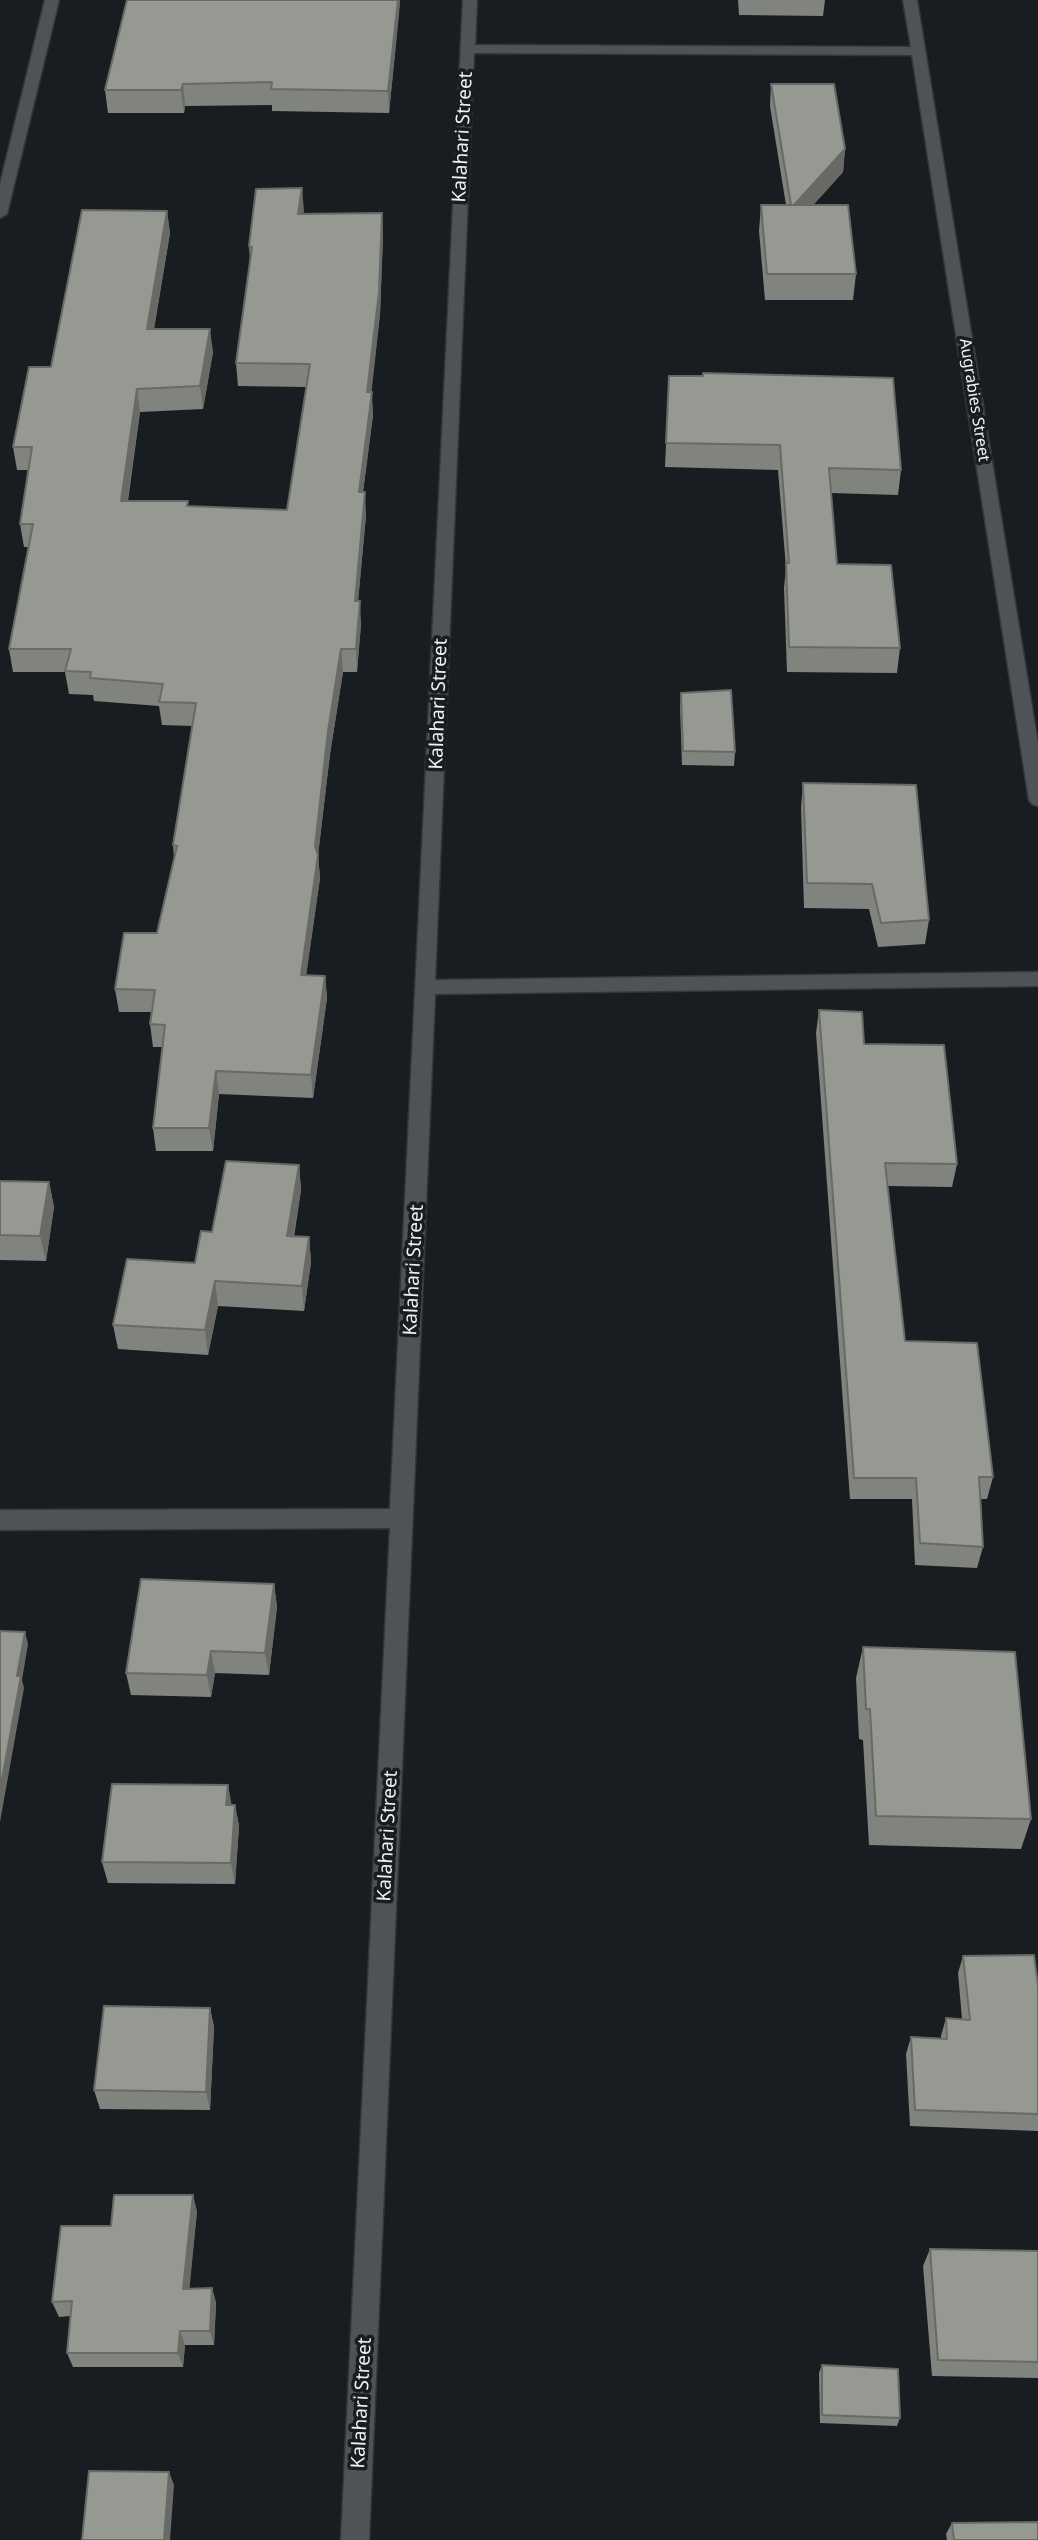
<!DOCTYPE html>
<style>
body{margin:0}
canvas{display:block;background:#181d21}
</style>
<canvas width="1038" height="2540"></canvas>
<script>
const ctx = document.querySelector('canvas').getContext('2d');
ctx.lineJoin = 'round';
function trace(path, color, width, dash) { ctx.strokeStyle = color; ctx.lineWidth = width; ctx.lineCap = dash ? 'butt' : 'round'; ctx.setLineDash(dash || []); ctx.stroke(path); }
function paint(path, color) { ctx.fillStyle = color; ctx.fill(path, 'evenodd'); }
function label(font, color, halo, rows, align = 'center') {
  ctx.font = font + ' "Noto Sans",sans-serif'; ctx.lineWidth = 7; ctx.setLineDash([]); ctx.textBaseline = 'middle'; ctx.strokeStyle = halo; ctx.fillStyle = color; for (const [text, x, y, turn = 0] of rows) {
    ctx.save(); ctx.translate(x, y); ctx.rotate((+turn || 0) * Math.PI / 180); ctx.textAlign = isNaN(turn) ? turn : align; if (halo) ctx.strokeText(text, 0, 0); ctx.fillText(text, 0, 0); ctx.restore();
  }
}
const minor = new Path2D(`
 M45,0H59L7,214L0,218V184Z
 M463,0H477L475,45L911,47L903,0H917L1038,744V806L1032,804L1029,800L912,55L474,53L435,980L1038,972V986L435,994L369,2540H341L390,1528L0,1530V1510L390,1509Z`);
const wall = new Path2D(`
 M127,0H400L389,113L272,111V105L185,106L184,113H108L105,90Z
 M738,0H825L823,16L739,15Z
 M771,84L845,149L843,172L813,205L856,274L853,300H765L759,231L761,205H786L770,106Z
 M302,188L303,214L382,213L383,236L380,314L371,392L373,415L363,492L366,515L358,601L361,624L357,672H343L330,754L318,855L320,878L306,975L325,976L327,998L313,1098L219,1094L213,1151H156L153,1128L162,1047H153L150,1024L152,1012H119L115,989L157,933L174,857L173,845L193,726L162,725L159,706L94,701L93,695L69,694L65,672H13L9,649L28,547H24L20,524L29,470H17L13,447L51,367L167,211L170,233L154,329L213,352L203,409L140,412L128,501H188V506L287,510L306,387L238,386L236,363L250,260L249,246Z
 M669,376L901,470L898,495L831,493L837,564L900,648L897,673L787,672L784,588L786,568L778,470L665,467Z
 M681,693L735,752L734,766L682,765L680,707Z
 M803,783L929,920L925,944L878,947L869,909L804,908L801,808Z
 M819,1010L864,1044L957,1164L952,1187L888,1186L905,1341L993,1477L987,1499H980L983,1547L977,1568L915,1565L912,1499H850L816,1033Z
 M299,1165L301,1190L294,1237H309L311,1262L304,1311L218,1306L208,1355L118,1349L113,1325L195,1263L212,1232Z
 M0,1181L49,1182L54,1207L46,1261L0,1260Z
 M274,1584L277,1607L269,1675L215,1673L211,1697L131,1695L126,1673Z
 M863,1647L1031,1819L1021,1849L869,1845L863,1740L859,1739L856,1678Z
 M228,1785L231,1805H235L239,1826L235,1884L108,1883L102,1862Z
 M963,1956L1038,1986V2131L910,2126L906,2054L911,2037L941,2038V2036L946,2018L962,2019L958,1973Z
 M210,2008L214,2027L210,2110L100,2109L94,2090Z
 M197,2211L189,2289L212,2288L216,2303L214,2345H185L183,2367H73L67,2353L70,2316L59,2317L52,2302Z
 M930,2249L1038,2251V2378L932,2376L923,2266Z
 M822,2365L900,2418L897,2426L820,2423L819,2373Z
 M952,2523L1038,2540H947L946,2534Z`);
const shadedWall = new Path2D(`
 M398,0H400L399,15L389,113L388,91Z
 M183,84L185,106L184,113L181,90Z
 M845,149L843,172L790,231L792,208Z
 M302,188L304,211L300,236L298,214Z
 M167,211L170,233L150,352L147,329Z
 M382,213L383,236L380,314L369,415L367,392Z
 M210,329L213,352L203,409L200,386Z
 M137,389L140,412L124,524L121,501Z
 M372,392L373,415L360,515L359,492Z
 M365,492L366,515L356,624L355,601Z
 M360,601L361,624L357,672L356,649Z
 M341,649L343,672L330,754L318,855L320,878L303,998L301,975L315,846L328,731Z
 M325,976L327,998L313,1098L311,1075Z
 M216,1071L219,1094L213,1151L209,1128Z
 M299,1165L301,1190L289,1261L287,1236Z
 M49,1182L54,1207L46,1261L40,1236Z
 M309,1237L311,1262L304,1311L302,1286Z
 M215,1281L218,1306L208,1355L205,1330Z
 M274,1584L277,1607L269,1675L265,1653Z
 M25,1632L28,1644L22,1680L24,1688L0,1822V1790Z
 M211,1651L215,1673L211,1697L207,1675Z
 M228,1785L232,1807L226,1805Z
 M235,1805L239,1826L235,1884L231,1863Z
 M210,2008L214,2027L210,2110L206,2092Z
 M193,2195L197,2211L188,2304L183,2289Z
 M212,2288L216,2303L214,2345L210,2331Z
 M180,2331L185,2345L183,2367L178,2353Z
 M169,2472L174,2485L170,2540H164Z`);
const building = new Path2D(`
 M127,0H398L388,91L271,89L272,82L183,84L181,90H105Z
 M771,84H834L845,149L794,205H791Z
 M302,188L298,214L382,213L379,292L367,392H372L359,492H365L355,601H360L356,649H341L328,731L315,846L318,855L301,975L325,976L311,1075L216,1071L209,1128H153L165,1025L150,1024L155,990L115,989L124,933H157L177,846L173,845L196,703L159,702L163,684L90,678L91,672L65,671L71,649H9L33,524H20L32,447H13L29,367H51L82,210L167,211L147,329H210L200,386L137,389L121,501H188L187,506L287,510L310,364L236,363L252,247L249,246L256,189Z
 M761,205H848L856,274H767Z
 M703,373L893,378L901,470L829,468L837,564L891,565L900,648L789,647L786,563H789L780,445L666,443L669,376H703Z
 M731,690L735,752L683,751L681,693Z
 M803,783L916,785L929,920L881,923L872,884L807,883Z
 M819,1010L862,1012L864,1044L944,1045L957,1164L885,1163L905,1341L977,1343L993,1477H979L983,1547L920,1543L916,1478H854Z
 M226,1161L299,1165L287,1236L309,1237L302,1286L215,1281L205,1330L113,1325L127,1259L195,1263L201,1231L212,1232Z
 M0,1181L49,1182L40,1236L0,1235Z
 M141,1579L274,1584L265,1653L211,1651L207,1675L126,1673Z
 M0,1631L25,1632L17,1676H21L0,1790Z
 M863,1647L1015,1652L1031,1819L876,1816L870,1709H866Z
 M112,1784L228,1785L226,1805H235L231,1863L102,1862Z
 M1034,1955L1038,1986V2114L915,2110L911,2037L947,2039L946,2018L970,2020L963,1956Z
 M104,2006L210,2008L206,2092L94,2090Z
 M114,2195H193L183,2289L212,2288L210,2331H180L178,2353H67L72,2301L52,2302L61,2226H111Z
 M930,2249L1038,2251V2362L938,2360Z
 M822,2365L898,2369L900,2418L822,2415Z
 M89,2471L169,2472L164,2540H82Z
 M1038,2522V2540H954L952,2523Z`);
const farStreetnames = [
 ["Augrabies Street",974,400,81]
];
const streetNames = [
 ["Kalahari Street",463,137,-87],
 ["Kalahari Street",439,704,-88],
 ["Kalahari Street",414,1270,-87],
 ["Kalahari Street",388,1836,-87],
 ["Kalahari Street",362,2403,-87]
];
trace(minor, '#333639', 3);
paint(minor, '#4e5358');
paint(wall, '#81837e');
paint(shadedWall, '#696a66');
paint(building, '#969892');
trace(building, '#696a66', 2);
label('16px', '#eef1f4', '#181d21', farStreetnames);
label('19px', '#eef1f4', '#181d21', streetNames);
</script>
